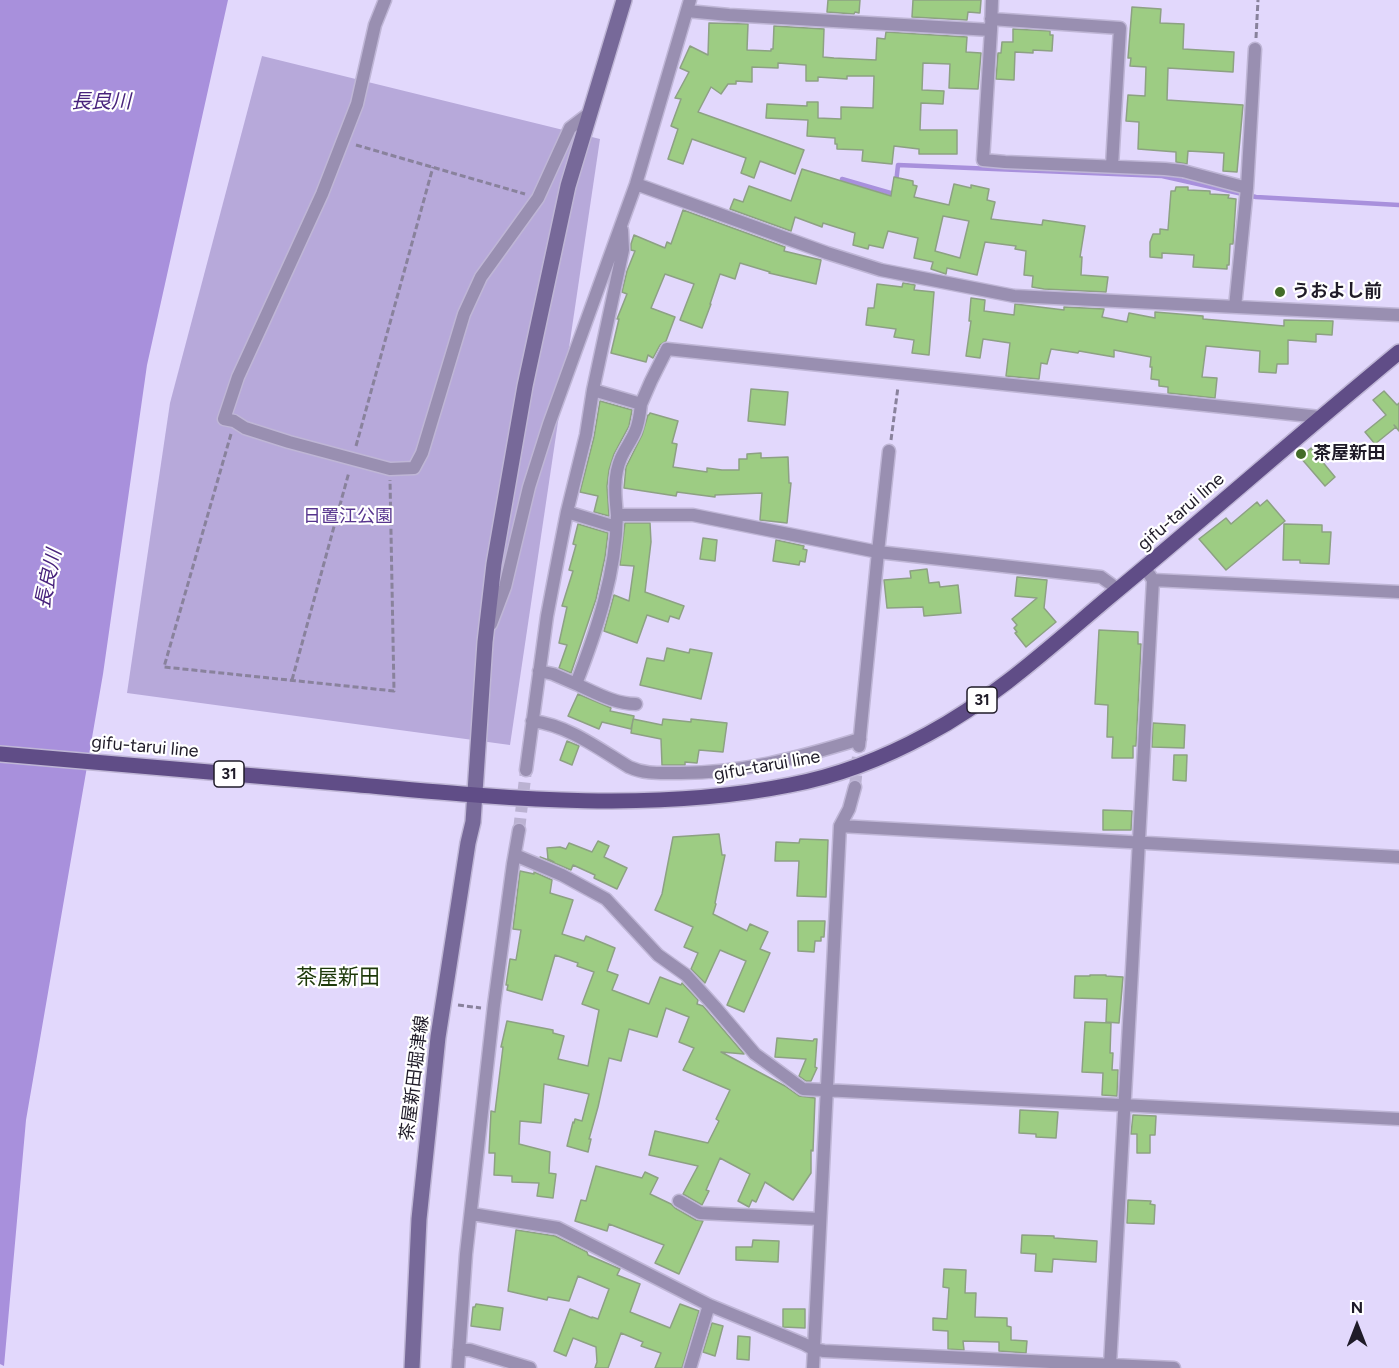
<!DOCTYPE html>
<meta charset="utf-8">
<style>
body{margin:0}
#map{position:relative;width:1399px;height:1368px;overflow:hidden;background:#e2d8fc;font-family:Figtree,sans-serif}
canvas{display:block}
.north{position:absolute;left:1327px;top:1296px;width:60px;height:60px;-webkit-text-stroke:4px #fff;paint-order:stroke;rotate:0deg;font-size:16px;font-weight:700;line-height:24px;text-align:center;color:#1f1b28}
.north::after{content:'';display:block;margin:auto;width:21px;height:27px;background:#1f1b28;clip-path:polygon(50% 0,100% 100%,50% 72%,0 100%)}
</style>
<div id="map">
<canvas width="1399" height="1368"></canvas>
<div class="north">N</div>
</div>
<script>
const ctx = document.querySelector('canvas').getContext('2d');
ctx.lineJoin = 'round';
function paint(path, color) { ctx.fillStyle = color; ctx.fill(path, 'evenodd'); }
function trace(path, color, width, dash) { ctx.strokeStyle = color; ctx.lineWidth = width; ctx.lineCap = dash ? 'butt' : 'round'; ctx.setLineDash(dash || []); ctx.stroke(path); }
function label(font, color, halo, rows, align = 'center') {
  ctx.font = font + ' Figtree,"Noto Sans JP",sans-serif'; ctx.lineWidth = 4.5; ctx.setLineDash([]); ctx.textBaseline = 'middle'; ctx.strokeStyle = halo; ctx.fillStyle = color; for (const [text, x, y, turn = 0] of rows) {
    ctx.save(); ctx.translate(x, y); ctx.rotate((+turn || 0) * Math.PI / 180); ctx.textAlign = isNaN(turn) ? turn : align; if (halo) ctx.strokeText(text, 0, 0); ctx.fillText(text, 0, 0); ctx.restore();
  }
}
const green = new Path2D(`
 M262,56L600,139L510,745L127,693L170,403Z`);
const water = new Path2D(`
 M0,0H228L147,365L103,674L26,1120L4,1366L0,1364Z`);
const stream = new Path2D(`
 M842,179L894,194
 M896,183L898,165L1162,176L1256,197L1399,205`);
const building = new Path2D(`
 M828,0H860L859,13L855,12L854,14L827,12Z
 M913,0H981L980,13L968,12L967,20L912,17Z
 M1132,7L1161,9L1160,23L1184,24L1183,49L1234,52L1233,72L1168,68L1167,100L1243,105L1237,172L1223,171L1224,153L1188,151L1187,164L1176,162V152L1138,149L1139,122L1126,121L1128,95L1145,96L1146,67L1130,66L1131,58H1128Z
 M709,23L748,24L747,50L771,51V49H773L774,26L824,29L823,57L834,58L876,60L877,38L885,39L886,32L967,37L966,52L981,53L978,89L949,88L950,64L923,63L922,90L944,91L943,104L921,103L920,130H957V154H919V149L894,146L892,164L862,161L863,150L837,149V144H835V138L807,136L808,120L766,118L767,104L807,106V102H818V118L841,119V107L873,108L874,76H847V79L818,77V81H806V65L778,63V68L752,67V82L736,81V84H728L721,94L711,87L698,112L804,150L795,174L760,161L754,178L741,173L746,158L692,139L683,164L668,159L678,129L671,126L681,99L675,98L689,72L680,68L690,46L708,55Z
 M1013,29L1050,31V35H1053L1052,51L1033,50V53L1015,52L1014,80L996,79L998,53H1001L1002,42H1013Z
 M802,169L891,196L894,177L913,181V185L917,186L914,197L949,205L954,184L971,188V185L989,189L987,200L995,202L991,219L1042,225L1043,220L1085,226L1080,257H1082L1081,275L1108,277L1106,292L1044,289L1032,287L1033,276L1024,275L1026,251L1015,249L1016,246L985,242L977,275L947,268L946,274L931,269L933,262L914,258L918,238L888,231L883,248L869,245L868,249L853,245L855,233L823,223L822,227L795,217L791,231L730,209L734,199L743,202L749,186L791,201ZM943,216L969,221L960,258L935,251Z
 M1176,187H1188V190L1210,191V194L1229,195L1228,198L1236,199L1233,244H1230L1229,265H1227V269L1193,267L1194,255L1162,253V258L1150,257V242L1153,234H1160V229L1168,230L1171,191H1175Z
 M683,210L785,247L784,251L821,260L816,284L769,273L770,272L740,263L735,279L720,274L710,304H711L702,328L680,320L694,284L665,274L651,308L675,317L666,341L660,345L653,358L648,355L646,362L611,353L619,319H617L627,294L622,292L627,271L635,251L631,250V244L634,235L665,248L667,242L671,244Z
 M903,283L915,285L914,290L934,292L929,355L912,353L914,340L894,337L896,329L866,325L868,308H874L877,284L902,287Z
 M971,298L985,300L984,311L1014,315L1015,304L1064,310V307L1104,309L1102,317L1127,322L1129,313L1155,318V312L1203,316V319L1284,326V320L1333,321L1332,335L1316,334V342L1288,340V364H1277L1276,373L1259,372L1260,351L1206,346L1202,377L1217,378L1215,398L1168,393V387L1159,386V380L1151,379L1152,367H1150L1151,357L1114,350V357L1079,351L1078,353L1051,349L1047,364L1041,363L1039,379L1006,376L1010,343L983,339L980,358L966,356L971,321H969Z
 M751,389L788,392L785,425L748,421Z
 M1384,391L1397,405L1399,403V431L1394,425L1396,427L1375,444L1365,432L1386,415L1373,400Z
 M600,401L632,410L629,426L614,454L609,470L607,486L609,516L594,512L598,496L580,492L594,437Z
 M650,413L678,421L672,443L677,444L673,467L707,472V468L722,470H739V459H747V454L761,453V458L788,457L789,483H791L787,523L760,520L762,493L715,495V497L677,492L676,496L624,488L626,467L642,435L648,415H649Z
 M1311,448L1335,477L1325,486L1300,457Z
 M1267,500L1285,521L1226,570L1199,539L1226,518L1231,524L1257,502L1260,506Z
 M625,523H650L651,542L645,592L684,606L679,619L670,616L668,622L647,615L637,643L604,631L614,595L629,601L634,566L620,565Z
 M578,524L608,533L605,557L596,599L571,673L559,668L567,645L559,643L567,607L562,606L573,571L569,570L576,545L573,544Z
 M1284,524L1322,525V532H1331L1329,564L1300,563V560H1283Z
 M703,538L717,540L715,561L700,559Z
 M776,540L804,546L803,549L807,550L805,562L800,561L799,565L773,561Z
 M927,569L929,583L939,582L940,587L958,585L961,613L924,616L923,607L887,608L884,580L911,578L910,571Z
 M1017,577L1047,580L1044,608L1056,622L1026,647L1015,633L1017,632L1014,628L1017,625L1012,619L1037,598L1015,596Z
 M1099,630L1138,632V644H1141L1136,746H1133V758H1112L1113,737H1107L1108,705L1095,704Z
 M667,648L689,653L690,649L712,653L701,699L640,685L647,658L664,661Z
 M578,694L611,708L610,711L634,716L631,729L602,722L599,729L568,716Z
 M633,719L662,725L663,719L691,722V719L727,723L723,752L699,750L697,763L685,762V765H662L661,739L631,733Z
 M1153,723L1185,725L1184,748L1152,747Z
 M567,741L579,746L572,765L560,760Z
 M1174,755H1187L1186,781L1173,780Z
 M1103,810L1132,811L1131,830H1103Z
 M719,834L722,855H725L715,903L716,904L713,914L747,931L750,924L768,932L760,949L770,953L744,1012L727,1005L746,961L720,950L705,983L691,969L698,953L684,947L693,927L655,910L662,894L673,837Z
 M800,839L828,840L826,897L797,896L799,861H775L776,842L799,843Z
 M598,841L609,846L604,857L627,868L617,889L594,878L595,875L573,865L571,870L540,857L554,862L548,859L547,848L560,847L566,849L569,843L592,852Z
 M520,871L534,874V872L552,880L550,893L573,900L562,934L584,941L586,936L615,948L607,971L618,975L612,990L649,1004L660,977L681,985L682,983L698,1000L697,1004L703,1006L744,1054L721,1052L785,1086L799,1096L815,1098L813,1151L811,1150V1173L793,1200L765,1182L756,1202L752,1200L749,1207L738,1201L750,1174L720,1158L706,1190L709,1191L702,1205L683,1194L698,1166L649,1155L655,1131L708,1143L719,1121L716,1119L730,1090L683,1070L694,1048L679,1042L689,1017L666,1008L657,1037L629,1029L621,1061L609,1058L598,1107L589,1139H591L588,1152L567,1146L573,1122L574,1123L575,1119L582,1121L589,1094L544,1084L541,1123L520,1121L519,1144L550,1152L549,1173L556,1174L553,1198L537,1196L539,1183L512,1182V1176L494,1175L495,1153H489L491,1111L495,1112L503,1047H501L507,1021L553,1030V1033L564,1036L558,1059L588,1066L599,1010L582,1004L594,972L577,966L578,963L555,955L542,1000L507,990L508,985H506L510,959L516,960L521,930L513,929Z
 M798,921H825L824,937H821V941H815L814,952L798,951Z
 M1090,975H1106V976L1123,977L1119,1023L1106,1022L1107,999L1074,998L1075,976H1090Z
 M1085,1022L1111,1023L1110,1053H1113L1112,1070H1118L1117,1096L1102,1095L1103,1073L1082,1072Z
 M777,1038L813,1041L814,1039H817L815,1067L817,1068L811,1081H806L799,1076L806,1059L775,1057Z
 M1020,1110L1058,1112L1056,1138L1036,1137V1134L1019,1133Z
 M1133,1115L1156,1116L1155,1135H1150V1153H1137V1134H1131Z
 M596,1166L642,1178L645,1172L658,1178L650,1194L671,1204L675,1208L696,1220L703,1221L679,1274L655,1263L664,1245L609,1224L607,1231L575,1221L581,1200L586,1201Z
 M1128,1200L1151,1201L1150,1204L1155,1205L1154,1224L1127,1223Z
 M516,1230L555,1236L587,1252L588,1255L620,1269L617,1275L640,1284L630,1312L670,1328L680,1304L699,1311L682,1368H655L661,1353L641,1346L643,1342L621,1333L608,1368H595L597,1362L596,1347L573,1338L566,1356L554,1351L570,1309L592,1318V1317L598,1319L609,1289L578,1276L569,1301L548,1297L547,1300L508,1291Z
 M1022,1235L1054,1236V1238L1097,1241L1096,1262L1053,1259L1052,1272L1035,1271L1036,1254L1021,1253Z
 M753,1240L779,1241L778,1262L736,1260V1247H752Z
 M944,1269L966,1270L965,1293H976L975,1317L1007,1318V1326L1011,1327V1340L1027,1341L1026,1353L999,1351V1342L963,1341L964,1350L948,1349V1331L933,1330V1318L947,1319L949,1288L943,1287Z
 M476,1304L503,1308L500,1330L471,1326L473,1307H475Z
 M783,1309H805V1328L783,1327Z
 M712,1323L723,1326L715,1356L703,1352Z
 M738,1336L750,1337L749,1360L737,1359Z`);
const streetTunnel = new Path2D(`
 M855,787L859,746
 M519,830L526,770`);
const path = new Path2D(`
 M1256,38L1258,0
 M356,145L525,194
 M231,434L164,667L394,691L390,480
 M891,440L898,387
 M356,446L433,167
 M292,680L349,472
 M458,1005L481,1008`);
const street = new Path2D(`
 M385,0L375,25L357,104L322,194L238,377L224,419L234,421L245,428L289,442L390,469L414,468L422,453L464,314L481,277L538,198L570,128L591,112
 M687,11L729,15L991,30L992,0
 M991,19L1120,28L1112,166
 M991,30L983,160L1005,162L1165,169L1183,171L1247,188
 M636,184L827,253L881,270L1014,296L1399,315
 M1235,307L1247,188L1255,49
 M593,390L641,404C640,414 639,423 635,432C631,441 625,449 621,458C613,476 615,496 617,515H693L878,552L1101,577L1119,590
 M641,404L651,381L667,349L1320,417
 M567,512L616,527
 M1149,574L1153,580L1399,592
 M491,624L505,587L529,487L549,424L636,184L690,0
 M539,671L553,674L576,684C597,630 616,573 617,515
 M576,684C596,693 615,704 636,704
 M532,721C568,725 599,749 629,767C644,774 659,773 675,773C740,774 798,758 860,739
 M859,746L878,552L889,451
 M526,770L547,616L559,553L567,512L586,435L593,390L623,250L622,230
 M840,826L1399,857
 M515,855L562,875L606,899L658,955L686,975L715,1007L755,1054L803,1089L1399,1119
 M679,1201L700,1213L820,1219
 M472,1214L558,1228L709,1305L804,1344L813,1349L824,1351L1174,1368
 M459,1350H470L530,1368
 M1110,1365C1126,1103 1138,842 1153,580
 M458,1368L466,1254L494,1005L513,864L519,830
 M690,1368L709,1305
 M813,1368L840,826L849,809L855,787`);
const secondary = new Path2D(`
 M412,1368L419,1219L438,1037L468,843L473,822L485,642L494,564L525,386L568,186L624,0`);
const primary = new Path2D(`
 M0,754C116,764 232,774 349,784C494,797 646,814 790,785C838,776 886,757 928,734C995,698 1051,646 1108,598C1206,517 1301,433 1399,352`);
const markers = [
 [1280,292,6,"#426c28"],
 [1301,454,6,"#426c28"]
];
const shields = [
 [982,700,30],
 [229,774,30]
];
const shieldNames = [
 ["31",982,700],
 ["31",229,774]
];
const poiNames = [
 ["うおよし前",1292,292],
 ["茶屋新田",1313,454]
];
const streetNames = [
 ["gifu-tarui line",1181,512,-41],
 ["gifu-tarui line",145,747,5],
 ["gifu-tarui line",767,766,-10],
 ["茶屋新田堀津線",415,1078,-83]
];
const parkNames = [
 ["日置江公園",348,517]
];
const waterNames = [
 ["長良川",101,102],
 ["長良川",49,579,-78]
];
const quarterNames = [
 ["茶屋新田",338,978]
];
paint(green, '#b7a9da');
paint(water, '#a890dc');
trace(stream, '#a890dc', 4.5);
paint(building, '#9dcc83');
trace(building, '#8da183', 1.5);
trace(streetTunnel, '#bbb2d2', 12, [12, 6]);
trace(street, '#bfb6d6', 15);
trace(secondary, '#bfb6d6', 18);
trace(primary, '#bfb6d6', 18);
trace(path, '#89829c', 3, [6, 3]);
trace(street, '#998fb1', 12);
trace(secondary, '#776999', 15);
trace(primary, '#604d87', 15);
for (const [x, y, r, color] of markers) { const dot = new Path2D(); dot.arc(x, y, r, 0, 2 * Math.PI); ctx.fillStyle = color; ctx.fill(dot); trace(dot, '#fff', 2); }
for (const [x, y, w] of shields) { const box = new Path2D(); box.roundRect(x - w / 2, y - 13, w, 26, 4.5); ctx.fillStyle = '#fff'; ctx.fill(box); trace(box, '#1f1b28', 1.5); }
label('bold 16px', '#1f1b28', null, shieldNames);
label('bold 18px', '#1f1b28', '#fff', poiNames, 'left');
label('18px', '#1f1b28', '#fff', streetNames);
label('18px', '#57358e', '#fff', parkNames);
label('italic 20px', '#48237c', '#fff', waterNames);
label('21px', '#1d390a', '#fff', quarterNames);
</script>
